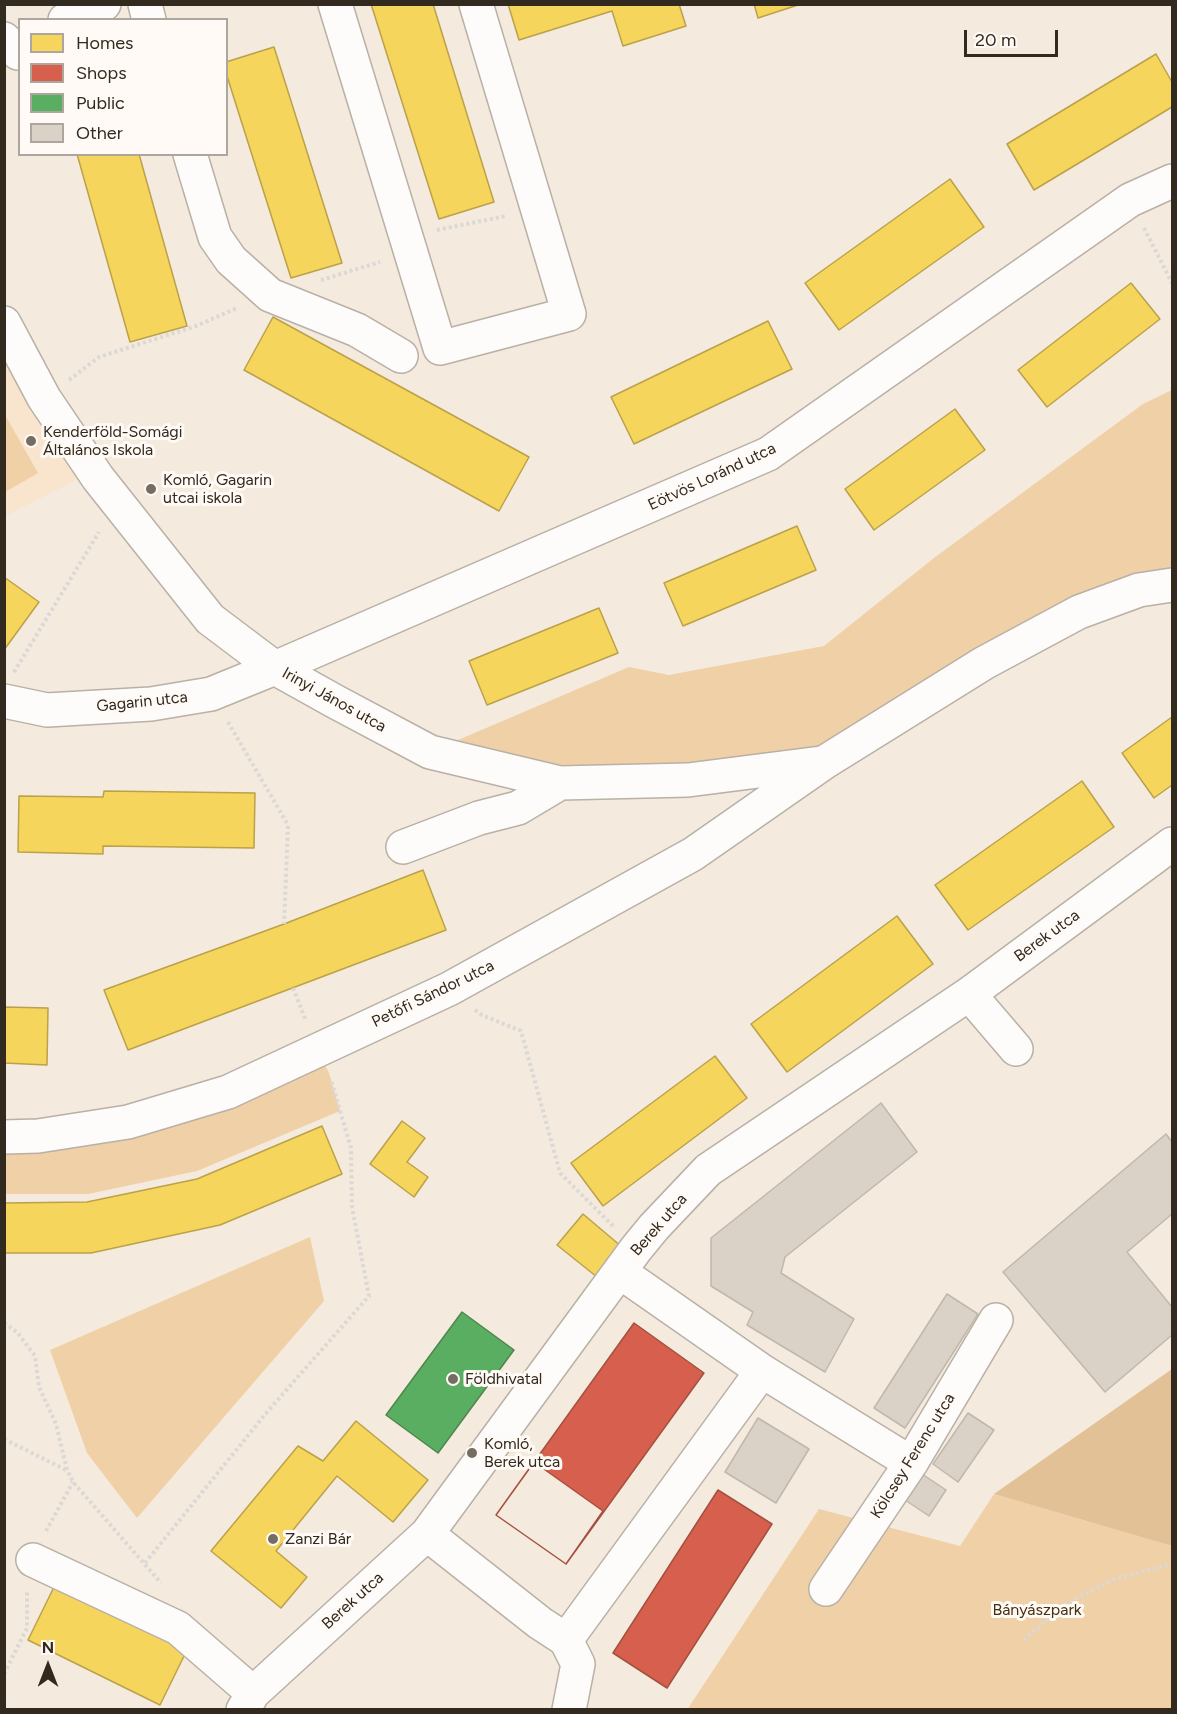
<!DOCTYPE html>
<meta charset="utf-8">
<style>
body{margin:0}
#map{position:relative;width:1177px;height:1714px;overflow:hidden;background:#f4eade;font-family:Figtree,sans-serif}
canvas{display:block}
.frame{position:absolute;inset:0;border:6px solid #32291f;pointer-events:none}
.legend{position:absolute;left:18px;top:18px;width:210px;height:138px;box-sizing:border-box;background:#fffaf5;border:2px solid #ada69f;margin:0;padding:8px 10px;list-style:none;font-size:18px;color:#32291f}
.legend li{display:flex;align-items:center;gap:12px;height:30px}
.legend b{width:30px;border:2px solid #ada69f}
.north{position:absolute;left:18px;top:1636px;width:60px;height:60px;-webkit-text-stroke:4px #fffaf5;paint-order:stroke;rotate:0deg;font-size:16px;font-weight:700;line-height:24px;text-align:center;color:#32291f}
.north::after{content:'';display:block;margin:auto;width:21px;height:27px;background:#32291f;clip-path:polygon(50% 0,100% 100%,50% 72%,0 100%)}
.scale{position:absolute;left:964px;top:30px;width:94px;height:27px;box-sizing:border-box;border:3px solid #32291f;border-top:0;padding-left:8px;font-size:18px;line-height:21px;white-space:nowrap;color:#32291f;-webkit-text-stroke:4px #fffaf5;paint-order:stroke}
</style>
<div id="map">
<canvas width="1177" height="1714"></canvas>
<div class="frame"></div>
<ul class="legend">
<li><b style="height:16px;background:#f6d55c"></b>Homes</li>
<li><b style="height:16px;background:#d6604d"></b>Shops</li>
<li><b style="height:16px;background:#5aae61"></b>Public</li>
<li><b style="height:16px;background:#dad1c7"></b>Other</li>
</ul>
<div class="north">N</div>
<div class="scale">20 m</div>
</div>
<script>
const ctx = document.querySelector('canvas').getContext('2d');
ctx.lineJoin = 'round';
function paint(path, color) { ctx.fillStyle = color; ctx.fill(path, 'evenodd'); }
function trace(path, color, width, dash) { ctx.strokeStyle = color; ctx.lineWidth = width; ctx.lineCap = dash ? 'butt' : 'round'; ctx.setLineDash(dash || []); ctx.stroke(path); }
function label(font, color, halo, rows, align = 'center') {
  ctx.font = font + ' Figtree,sans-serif'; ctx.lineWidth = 6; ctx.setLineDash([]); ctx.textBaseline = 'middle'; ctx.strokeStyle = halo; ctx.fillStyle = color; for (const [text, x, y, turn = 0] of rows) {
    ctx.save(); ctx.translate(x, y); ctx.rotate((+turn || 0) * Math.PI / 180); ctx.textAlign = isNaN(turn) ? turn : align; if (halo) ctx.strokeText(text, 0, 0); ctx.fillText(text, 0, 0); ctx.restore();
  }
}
const built = new Path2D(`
 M4,344L80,478L5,516H4Z`);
const green = new Path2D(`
 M1172,390V585L1139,590L825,762L560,783L430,752L629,667L669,675L824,646L934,558L1143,404Z
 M4,413L38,473L5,492H4Z
 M317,1050L329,1073L340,1111L197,1171L88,1194H5L4,1137L38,1136Z
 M310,1237L324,1301L137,1518L87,1453L50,1350Z
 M994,1494L1172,1546V1709L687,1710L819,1509L960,1546Z`);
const forest = new Path2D(`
 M1172,1369V1546L994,1494Z`);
const homes = new Path2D(`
 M371,4H433L494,202L439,219Z
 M508,4H679L686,26L623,46L612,11L519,40Z
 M754,4H801L758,18Z
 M274,47L342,263L291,278L226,73V62Z
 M1156,54L1172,82V107L1034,190L1007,144Z
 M77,154H139L187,326L130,342Z
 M950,179L984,227L839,330L805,283Z
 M1131,283L1160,319L1047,407L1018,370Z
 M273,317L529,457L499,511L244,370Z
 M768,321L792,369L634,444L611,397Z
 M955,409L985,450L874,530L845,489Z
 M797,526L816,570L683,626L664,583Z
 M4,577L39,602L4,650Z
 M599,608L618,653L487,705L469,661Z
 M1172,717V785L1154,798L1122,753Z
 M1082,781L1114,827L968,930L935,885Z
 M104,791L255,793L254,848L103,846V854L18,852L19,796L103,797Z
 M423,870L446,930L128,1050L104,990L284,924Z
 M897,916L933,964L787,1072L751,1024Z
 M4,1007L48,1008L47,1065L4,1063Z
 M715,1056L747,1098L603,1206L571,1163Z
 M402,1121L425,1138L407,1162L428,1177L414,1197L370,1164Z
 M322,1126L342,1174L220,1225L91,1253H4V1203L87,1202L197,1179Z
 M583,1214L622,1247L597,1277L557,1245Z
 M356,1421L428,1480L393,1522L337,1476L276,1551L307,1577L281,1608L211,1551L298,1446L323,1461Z
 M55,1585L187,1650L160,1705L28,1640Z`);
const shops = new Path2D(`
 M634,1323L704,1373L566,1564L496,1515Z
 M534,1462L603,1511L566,1564L496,1515Z
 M718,1490L772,1524L667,1688L613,1653Z`);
const public = new Path2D(`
 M462,1312L514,1350L438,1453L386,1415Z`);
const building = new Path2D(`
 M881,1103L917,1152L785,1257L781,1273L854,1319L825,1372L747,1325L753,1312L711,1286V1238Z
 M1166,1134L1172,1142V1214L1127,1252L1172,1307V1335L1105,1392L1003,1272Z
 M947,1294L978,1314L905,1428L874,1408Z
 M968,1413L994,1430L958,1482L933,1464Z
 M758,1418L809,1449L776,1503L725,1472Z
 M922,1474L946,1490L929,1516L905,1500Z`);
const path = new Path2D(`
 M1144,228L1172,283
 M437,230L506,216
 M321,280L380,262
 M69,380L99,357L196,326L237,308
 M14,672L99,532
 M228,722L288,825L284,924
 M293,988L306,1021
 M475,1010L482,1015L521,1031L560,1173L614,1227
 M4,1323L17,1332L35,1356L39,1387L56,1424L67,1470L73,1482L161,1583
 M4,1439L66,1470
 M46,1531L73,1482
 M145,1563L267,1412L369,1296L352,1207L351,1148L331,1080
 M1024,1640L1065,1604L1114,1579L1172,1564
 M4,1674L27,1628V1592
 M4,1709L6,1710`);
const minor = new Path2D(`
 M145,4L149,20
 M335,4L440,348L569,314L476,4
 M65,20L104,4
 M4,39L18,53
 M190,154L215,237L231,260L270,295L357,330L401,356
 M4,323L44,398L98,478L210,619L275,668L336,702L430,752L560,783L688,780L821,763
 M4,701L47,710L151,704L211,694L275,668L768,454L1130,200L1172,181
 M403,847L479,818L518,808L560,783
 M969,994L1016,1049
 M4,1137L38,1136L128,1122L228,1092L449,989L693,854L825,762L984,663L1079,612L1139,590L1172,585
 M620,1272L762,1371L911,1463
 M427,1534L540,1623L566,1640L762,1371
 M33,1560L178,1628L253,1693
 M826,1589L911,1463L996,1320
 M566,1640L578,1664L569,1710
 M243,1710L253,1693L427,1534L636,1249L654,1227L708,1170L969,994L1172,844`);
const markers = [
 [31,441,6,"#766d62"],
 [151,489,6,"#766d62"],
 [453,1379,6,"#766d62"],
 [472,1453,6,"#766d62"],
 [273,1539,6,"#766d62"]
];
const poiNames = [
 ["Kenderföld-Somági",43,432],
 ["Általános Iskola",43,450],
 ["Komló, Gagarin",163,480],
 ["utcai iskola",163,498],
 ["Földhivatal",465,1379],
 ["Komló,",484,1444],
 ["Berek utca",484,1462],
 ["Zanzi Bár",285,1539]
];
const streetNames = [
 ["Eötvös Loránd utca",712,477,-25],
 ["Irinyi János utca",334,700,29],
 ["Gagarin utca",142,702,-6],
 ["Berek utca",1047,936,-36],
 ["Petőfi Sándor utca",433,994,-26],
 ["Berek utca",659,1225,-49],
 ["Kölcsey Ferenc utca",913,1456,-58],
 ["Berek utca",353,1601,-42]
];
const parkNames = [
 ["Bányászpark",1037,1610]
];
paint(built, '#f9e5ce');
paint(green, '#f0d0a6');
paint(forest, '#e2c196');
paint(homes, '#f6d55c');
trace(homes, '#bba14a', 1.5);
paint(shops, '#d6604d');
trace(shops, '#a5503f', 1.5);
paint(public, '#5aae61');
trace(public, '#4e864d', 1.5);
paint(building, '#dad1c7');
trace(building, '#c0b7ad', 1.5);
trace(minor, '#b9b0a6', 36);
trace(path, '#dbd8d5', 4, [3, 3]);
trace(minor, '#fdfcfa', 33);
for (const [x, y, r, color] of markers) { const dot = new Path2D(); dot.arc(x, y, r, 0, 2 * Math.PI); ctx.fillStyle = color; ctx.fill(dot); trace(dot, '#fffaf5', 2); }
label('16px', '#32291f', '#fffaf5', poiNames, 'left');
label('16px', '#32291f', '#fffaf5', streetNames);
label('16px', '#463011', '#fffaf5', parkNames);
</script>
